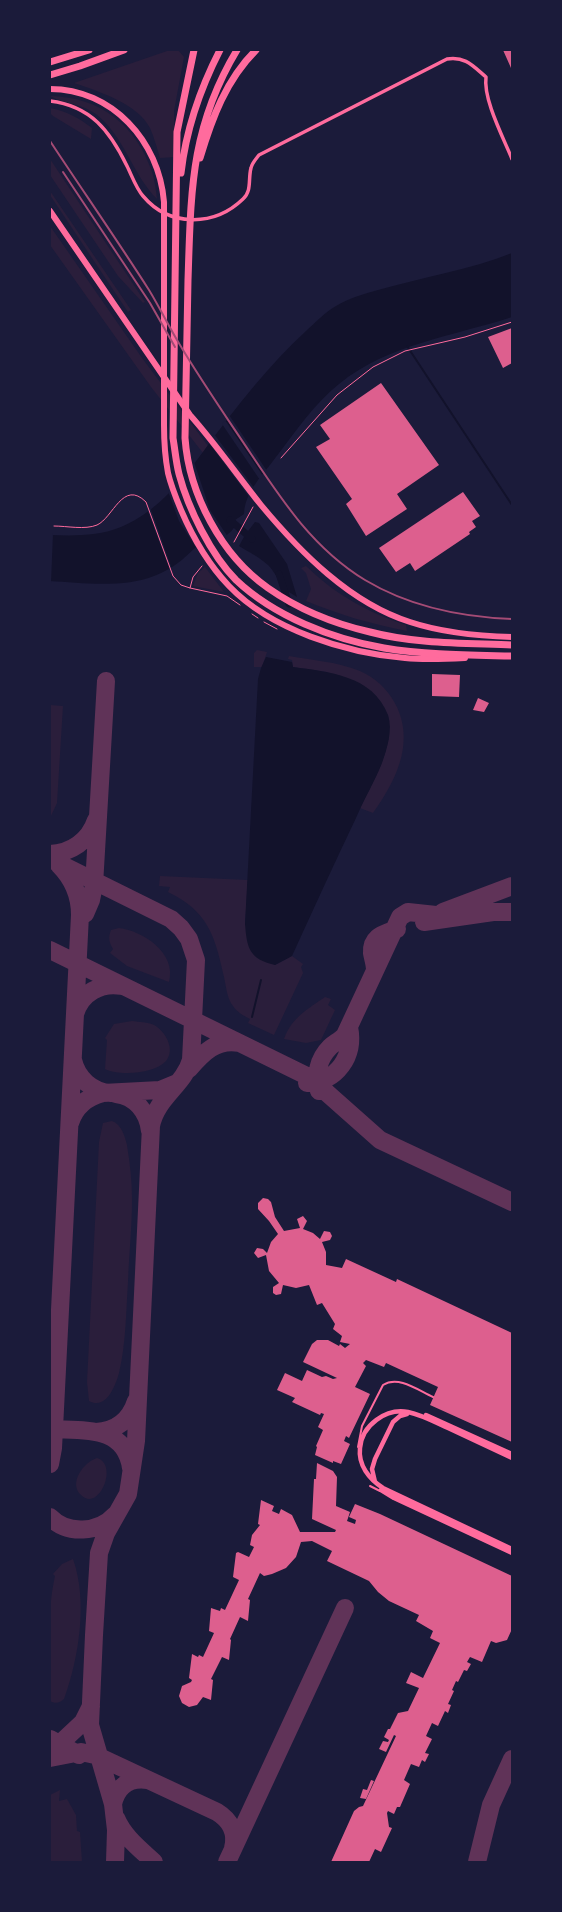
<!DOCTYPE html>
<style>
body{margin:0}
#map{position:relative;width:562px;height:1912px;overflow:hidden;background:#1b1b3a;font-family:Figtree,sans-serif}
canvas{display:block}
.frame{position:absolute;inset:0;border:51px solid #1b1b3a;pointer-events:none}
</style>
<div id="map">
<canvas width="562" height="1912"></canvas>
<div class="frame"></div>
</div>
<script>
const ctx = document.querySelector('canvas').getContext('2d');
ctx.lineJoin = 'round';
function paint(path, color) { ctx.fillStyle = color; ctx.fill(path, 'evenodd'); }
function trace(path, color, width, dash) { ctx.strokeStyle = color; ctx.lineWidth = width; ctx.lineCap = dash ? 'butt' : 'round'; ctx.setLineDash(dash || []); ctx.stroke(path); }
const green = new Path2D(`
 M170,50H178L184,57L174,111L175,157L160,158C157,148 154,137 150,128C138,104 98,91 74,83Z
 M50,96C100,97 136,125 152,172C155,181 156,191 157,199C132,174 125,137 96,114C82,104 65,104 50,96Z
 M50,108C66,111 79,118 92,128L91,139L53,116L50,113Z
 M50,159L145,302L143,303L118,276L50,175Z
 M50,191L131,310L128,312L50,195Z
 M50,226L142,358L208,446L203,453L151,387L50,245Z
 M306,566C336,595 367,612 406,625L407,631C371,624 340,615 306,601L311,589L306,573L301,568Z
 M205,567L224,592L193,586L198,573Z
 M257,650L267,652L262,667H254V653Z
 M289,656C312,660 338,662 360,671C390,684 408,716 403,748C400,771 386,795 373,813L360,808C374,779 394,748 388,715L327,672L293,667L292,660L288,659Z
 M50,705L63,706L57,803L50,818Z
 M160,876L248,880L245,924L275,965L292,956L303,964L301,967L303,973L274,1035L248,1023L250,1019C244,1016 237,1012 233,1006C227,999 226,986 224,977C215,936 208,911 168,892L170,887L159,886Z
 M119,928C143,931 177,953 169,982L127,966L110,953L113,949C109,942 108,938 111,930Z
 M325,997L331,999L328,1005L335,1010L321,1040L306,1043L284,1039C292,1017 308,1009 325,997Z
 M132,1021C139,1022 148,1022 154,1025C165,1031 176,1049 166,1061C155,1074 119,1076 105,1069L107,1040L105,1038L114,1024Z
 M112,1121C121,1124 125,1136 127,1145C130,1163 132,1182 132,1200C132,1227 129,1255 128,1282C126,1312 126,1344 119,1373C115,1387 106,1410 89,1401L87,1382L99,1142L103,1123Z
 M97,1458C119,1464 99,1513 81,1495C68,1483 84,1462 97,1458Z
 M73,1559C88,1601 79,1658 64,1699C60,1703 55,1704 50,1701C50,1660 46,1616 55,1576L53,1574L62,1564Z
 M60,1790L59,1801L67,1799L76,1815L77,1831L80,1832L82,1862H50V1795Z`);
const water = new Path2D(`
 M512,253V317C454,336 388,344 339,384C314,404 296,431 276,457C263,475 245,491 244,514L235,520L236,525C224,543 215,537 199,545C194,548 188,555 183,559C175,566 164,572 154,576C125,588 81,583 50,581V535C74,536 99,536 121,527C159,511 185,477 208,445C238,405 269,365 306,331C316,322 325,312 336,306C349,298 364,294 378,290C423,277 469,270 512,253Z
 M255,522L259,523L287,564L297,597L284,589V585C277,579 274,571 268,565C259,557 249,552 239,546L245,535Z
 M266,657L292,662L293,667C328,672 373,675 388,715C393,730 387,749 382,763C375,781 364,799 356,818C334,864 313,910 292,956L275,965C249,959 247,948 245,924L258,679L261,668Z`);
const pier = new Path2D(`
 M229,415L267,471L264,475L226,418Z
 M225,420L263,476L260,480L222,424Z
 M214,434L255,489L250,498L208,442Z
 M194,462L210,510L228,537L219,542H212L197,549L179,521L168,491L185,475Z
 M150,507L172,569L170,570L147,509Z
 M50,533H53L51,583H50Z`);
const stream = new Path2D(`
 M407,346L512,505
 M252,1017L261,980`);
const canal = new Path2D(`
 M230,520L252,539
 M279,574L289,604`);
const taxiway = new Path2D(`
 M50,854C71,853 89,841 96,820
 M50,859L171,919L181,928L189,939L196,960L191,1060C184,1085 156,1098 151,1126L136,1441L128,1494L106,1533L99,1553L94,1635L90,1725L113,1804L116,1830L115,1862
 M443,912L512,886
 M85,914L91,900L94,885L106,681
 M424,922L493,912H512
 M50,950L309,1077L380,1140L512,1202
 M375,970C375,964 373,959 372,953C371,936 384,934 397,929
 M75,1014C81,993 101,982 122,986
 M73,1060C77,1078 92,1092 111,1093
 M189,1069C203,1053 216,1039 239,1043
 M307,1083C337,1082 355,1056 349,1027
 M319,1091C315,1075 318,1059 330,1047C334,1043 341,1040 345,1035L400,917L408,912L436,915
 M116,1094C135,1096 148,1112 150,1131
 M70,1123C75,1107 87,1097 103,1093L160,1090L177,1083
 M50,1429C83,1431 125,1425 131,1468
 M96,1432C116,1431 130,1420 136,1401
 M50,1464L53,1448L80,915C80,895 73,879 59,865
 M50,1517C67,1535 99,1533 115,1515
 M50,1739L79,1755
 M52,1751L83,1722L91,1706
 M50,1758L81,1752L95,1755L217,1812C230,1820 237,1833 233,1848
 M113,1804C117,1786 130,1777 148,1780
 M116,1818C124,1837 140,1849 154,1862
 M227,1862L345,1608
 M477,1862L491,1805L512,1759`);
const building = new Path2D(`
 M503,50H512V67L511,68Z
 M512,328V363L503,368L488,337Z
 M381,383L439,465L397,494L407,509L366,536L346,504L352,499L316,447L330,439L320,425Z
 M463,492L480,516L472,521L476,527L469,532L470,534L415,571L410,563L396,572L379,548Z
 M432,674L460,675L459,697L432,696Z
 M478,698L489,703L484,712L473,710Z
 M263,1198L268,1199L271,1202L275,1217L284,1231L300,1228L297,1219L303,1216L307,1221L303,1229L313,1233L320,1239L324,1231L330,1232L332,1236L330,1240L322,1242L326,1252V1265L342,1268L346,1259L396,1282L397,1279L512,1333V1442L430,1405L438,1387L386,1363L384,1367L366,1360L363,1363L366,1366L355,1387L370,1394L349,1438L346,1436L344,1441L350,1444L341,1464L333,1461V1463L315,1455L317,1447L316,1446L323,1430L318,1427L324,1414L321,1413L320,1415L292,1402L295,1398L277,1390L285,1373L302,1381L307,1370L322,1377L326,1376L333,1379L337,1378L303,1362L312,1344L317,1340H328L339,1346L340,1344L345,1348L350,1344L340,1342L342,1336L333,1329L335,1324L322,1303L317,1305L309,1285L296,1288L283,1285L281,1294L276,1295L273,1293V1287L279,1283L269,1271L266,1255L258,1258L254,1253L257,1248L263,1249L267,1253L271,1242L278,1234L269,1221L258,1209V1203Z
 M317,1463L333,1471L337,1477L336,1506L350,1512L347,1521L355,1524L356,1520L349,1517L355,1504L380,1514L512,1576V1629L507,1640L496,1643L491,1641L482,1662L470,1657L467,1662L471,1664L467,1671L464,1670L458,1682L456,1681L452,1690L454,1691L448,1704L451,1705L448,1713L445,1711L438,1726L432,1723L426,1736L432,1739L425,1753L429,1754L425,1762L422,1760L419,1767L411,1764L404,1780L410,1784L400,1807H397L394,1814L388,1811L387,1813L389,1827L392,1828L381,1852L375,1849L369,1862H331L354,1811L359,1807L363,1806L396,1736L394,1735L386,1752L379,1749L383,1741L388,1742L389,1740L384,1737L388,1729H390L398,1713L408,1711L419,1688L406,1683L411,1672L423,1678L440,1643L430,1638L433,1631L416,1621L419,1615L389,1601L378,1592L369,1581L327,1561L332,1551L312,1541L301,1542L296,1557L286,1568L272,1574L264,1576L260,1573L248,1599L250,1600L248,1621L240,1617L230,1639L231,1640L229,1660L222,1657L211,1679L213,1680L211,1700L203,1697L197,1705L189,1707L182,1703L179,1696L182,1686L191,1682L192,1680L189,1678L192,1654L198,1657L199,1655L203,1657L214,1633L209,1631L211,1608L220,1611L221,1608L225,1610L239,1580L233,1577L236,1553L238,1552L249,1557L254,1547L250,1545L252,1535L260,1525L258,1524L261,1500L274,1506L272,1511L279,1514L281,1509L292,1515L300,1532H335L336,1530L312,1519L314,1479H316Z
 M371,1780L374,1781L366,1799L360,1798L363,1789L367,1790Z`);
const path = new Path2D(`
 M281,458L337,395L373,367L405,351L465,337L512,322
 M54,526C67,526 85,530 97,525C113,518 123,479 146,502L173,576L181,585L190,588L193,577L202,566
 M234,542L253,507
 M190,588L227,596L240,605
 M252,614L258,618
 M264,622L277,629`);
const service = new Path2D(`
 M358,1447L362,1426L383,1385C399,1375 419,1391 433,1397
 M370,1486L380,1491`);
const minor = new Path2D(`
 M50,101C91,106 110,131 127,166C132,176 136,188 143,196C169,227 214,227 243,199C252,191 248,179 251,168C252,163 256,159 259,155L447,59C465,56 473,66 486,77C483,99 503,137 512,159`);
const tertiary = new Path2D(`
 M426,1415L512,1454
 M512,1458C491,1448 469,1438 448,1428C435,1422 422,1415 408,1412C386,1408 362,1425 360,1448C358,1465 369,1479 383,1488L512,1549
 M375,1482L372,1469L375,1459L393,1422L400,1416L407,1414
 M381,1490L394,1498L512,1553`);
const trunk = new Path2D(`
 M50,89C112,89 159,141 164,202V425C164,441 165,457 168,473C171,486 176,498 181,510C193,538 208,564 229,586C271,630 346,653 405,658C425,660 445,659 465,658
 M50,211L190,415C215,443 237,475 261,505C300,552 350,603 410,622C443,633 477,636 512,637`);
const motorway = new Path2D(`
 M194,50L177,132L173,438C175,450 176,462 179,474C188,508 211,555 236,580C274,616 332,639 384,648C426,655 468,655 511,656
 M237,50C190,128 191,193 188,280C187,333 186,385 185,438C189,494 221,555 268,588C298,609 335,624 370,632C415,644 465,643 512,645
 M50,62L89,50
 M50,75L80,66L124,50
 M200,158C212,118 226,80 256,50
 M181,173C186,130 200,89 220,50`);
const rail = new Path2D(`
 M50,141C83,191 117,240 149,290C160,308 169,327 180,345C202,382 227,418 251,454C283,502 314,549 365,580C410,607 460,617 512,619
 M63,172L150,303L175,347`);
paint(green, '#2a1e3b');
paint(water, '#12122b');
paint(pier, '#1b1b3a');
trace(stream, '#12122b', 2);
trace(canal, '#12122b', 7);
trace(taxiway, '#603358', 18);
paint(building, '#dd5f8e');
trace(path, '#ff6b9d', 1);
trace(service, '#ff6b9d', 2);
trace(minor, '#ff6b9d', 3.5);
trace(tertiary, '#ff6b9d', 4.5);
trace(trunk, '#ff6b9d', 6);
trace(motorway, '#ff6b9d', 7);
trace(rail, '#a44b75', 2);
</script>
